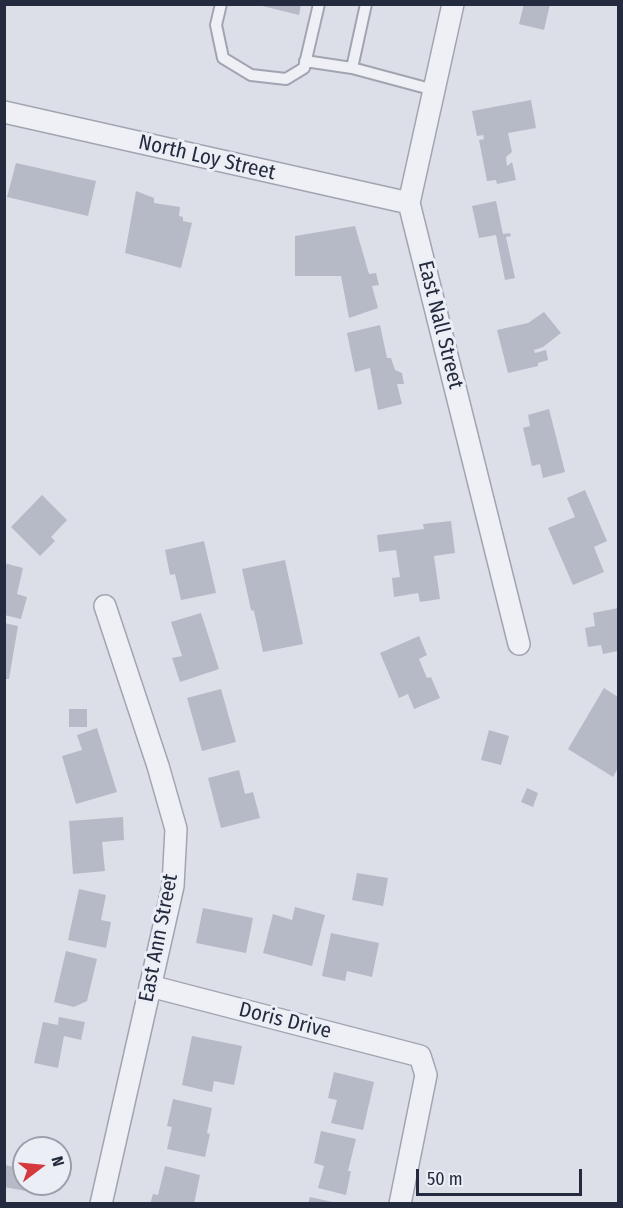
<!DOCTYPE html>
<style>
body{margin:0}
#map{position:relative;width:623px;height:1208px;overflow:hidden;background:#dcdfe7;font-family:"Fira Sans Condensed",sans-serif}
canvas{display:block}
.frame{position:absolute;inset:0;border:6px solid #252b3e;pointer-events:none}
.north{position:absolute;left:12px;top:1136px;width:60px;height:60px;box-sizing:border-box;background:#ebeef5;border:2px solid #9ca0ac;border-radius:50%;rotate:74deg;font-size:16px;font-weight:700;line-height:24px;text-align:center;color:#252b3e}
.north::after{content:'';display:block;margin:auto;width:21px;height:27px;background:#d4393e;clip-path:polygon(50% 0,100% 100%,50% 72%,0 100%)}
.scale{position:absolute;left:416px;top:1169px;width:166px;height:27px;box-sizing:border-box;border:3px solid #252b3e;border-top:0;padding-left:8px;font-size:18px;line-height:21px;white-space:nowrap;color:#252b3e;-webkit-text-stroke:4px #ebeef5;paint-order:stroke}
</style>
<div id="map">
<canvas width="623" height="1208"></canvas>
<div class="frame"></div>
<div class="north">N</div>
<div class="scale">50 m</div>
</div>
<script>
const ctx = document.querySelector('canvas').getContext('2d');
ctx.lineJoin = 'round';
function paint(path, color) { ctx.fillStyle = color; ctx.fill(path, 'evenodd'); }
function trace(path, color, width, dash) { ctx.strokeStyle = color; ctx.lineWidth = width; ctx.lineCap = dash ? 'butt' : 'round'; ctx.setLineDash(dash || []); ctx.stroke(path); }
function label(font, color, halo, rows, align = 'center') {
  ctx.font = font + ' "Fira Sans Condensed",sans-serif'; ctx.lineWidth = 6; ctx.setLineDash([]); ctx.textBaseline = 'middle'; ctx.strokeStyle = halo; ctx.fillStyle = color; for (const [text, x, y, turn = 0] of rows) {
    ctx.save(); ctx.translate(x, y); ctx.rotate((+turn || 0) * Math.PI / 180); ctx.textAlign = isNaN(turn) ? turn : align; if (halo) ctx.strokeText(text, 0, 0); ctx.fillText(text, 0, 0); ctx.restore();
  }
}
const building = new Path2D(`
 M254,4H301L299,15Z
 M524,4H550L544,30L519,24Z
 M531,100L536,128L508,133L512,152L506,157L507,166L512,162L516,180L497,184L496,180L487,181L479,140L484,139L483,135L477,136L472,111Z
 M16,163L96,181L88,216L7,197Z
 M136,191L154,198V203L180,207L179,216L183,217V221L192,223L181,268L125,253Z
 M496,201L503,234L510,233L511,236L506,237L515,278L505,280L496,235L479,238L472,206Z
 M355,226L369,274L376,273L379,285L372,286L378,308L349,318L341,276H295V236Z
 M544,312L561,333L543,347L534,350L535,353L546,350L548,360L538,363V366L508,373L497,330L528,323Z
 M380,325L387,358H391L395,370L402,373L404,384H397L402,404L378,410L370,368L355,372L347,333Z
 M549,409L565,472L543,478L540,464L532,466L523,428L530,426L528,415Z
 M585,490L607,541L594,547L604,572L573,585L548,528L575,517L567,498Z
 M42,495L67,520L51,537L55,541L40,556L11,527Z
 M451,521L455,553L434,556L440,599L420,602L418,593L394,597L392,578L400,577L396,550L379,552L377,535L424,529L423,524Z
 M204,541L216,593L181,600L175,574L170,575L165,550Z
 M285,560L303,644L263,652L254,611L251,610L242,569Z
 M4,563L23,568L17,594L27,597L21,619L4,615Z
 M618,608V651L603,654L601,645L588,647L585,628L595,626L593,613Z
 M201,613L219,669L180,682L172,658L182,656L171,622Z
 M4,623L18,626L9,679H4Z
 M419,636L427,655L419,659L427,678L431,677L440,698L414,709L408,694L399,698L380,653Z
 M604,688L618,697V768L613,777L568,749Z
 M221,689L236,742L202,751L187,698Z
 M69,709H87V727H69Z
 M97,728L117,792L76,804L62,756L82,750L77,735Z
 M489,730L509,736L501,765L481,760Z
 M239,770L245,794L253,792L260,818L221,828L208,778Z
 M527,788L538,793L533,807L521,802Z
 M123,817L124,840L102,842L105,871L73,874L69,821Z
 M357,873L388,878L383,906L352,900Z
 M79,889L106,895L101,920L111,922L106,948L68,940Z
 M295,907L325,915L312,966L263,953L273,914L292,920Z
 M203,908L253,918L246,953L196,943Z
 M331,933L379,943L372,977L347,971L345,981L322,976Z
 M66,951L97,959L87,1001L74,1007L54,1002Z
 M59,1017L85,1022L81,1040L64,1036L58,1068L34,1063L43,1022L58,1025Z
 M192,1036L242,1046L234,1085L214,1081L212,1092L182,1085Z
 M334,1072L374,1082L363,1130L331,1123L337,1100L328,1098Z
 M173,1099L212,1108L207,1133L210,1134L205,1157L167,1149L172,1127L167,1126Z
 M321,1131L356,1139L348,1171H351L346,1195L318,1188L324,1166L314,1163Z
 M23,1151L24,1184H50L48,1195L4,1187V1165L20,1168Z
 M165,1166L200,1175L194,1204H150L153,1194L158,1195Z
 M310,1197L337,1203V1204H308Z`);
const service = new Path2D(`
 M221,4L216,25L223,58L251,75L286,79L304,68L319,4
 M305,61L352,68L434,90
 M352,68L366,4`);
const minor = new Path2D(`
 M453,4L409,203L519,644
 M4,112L409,203
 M150,986L420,1056L426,1075L400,1204
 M101,1204L173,886L176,829L158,766L105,606`);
const streetNames = [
 ["North Loy Street",207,158,13],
 ["East Nall Street",440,325,76],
 ["East Ann Street",159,938,-79],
 ["Doris Drive",285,1021,14]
];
paint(building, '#b6bac7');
trace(service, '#a1a5b1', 14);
trace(minor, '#a1a5b1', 24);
trace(service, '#eff0f5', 10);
trace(minor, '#eff0f5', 21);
label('21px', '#252b3e', '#ebeef5', streetNames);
</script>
